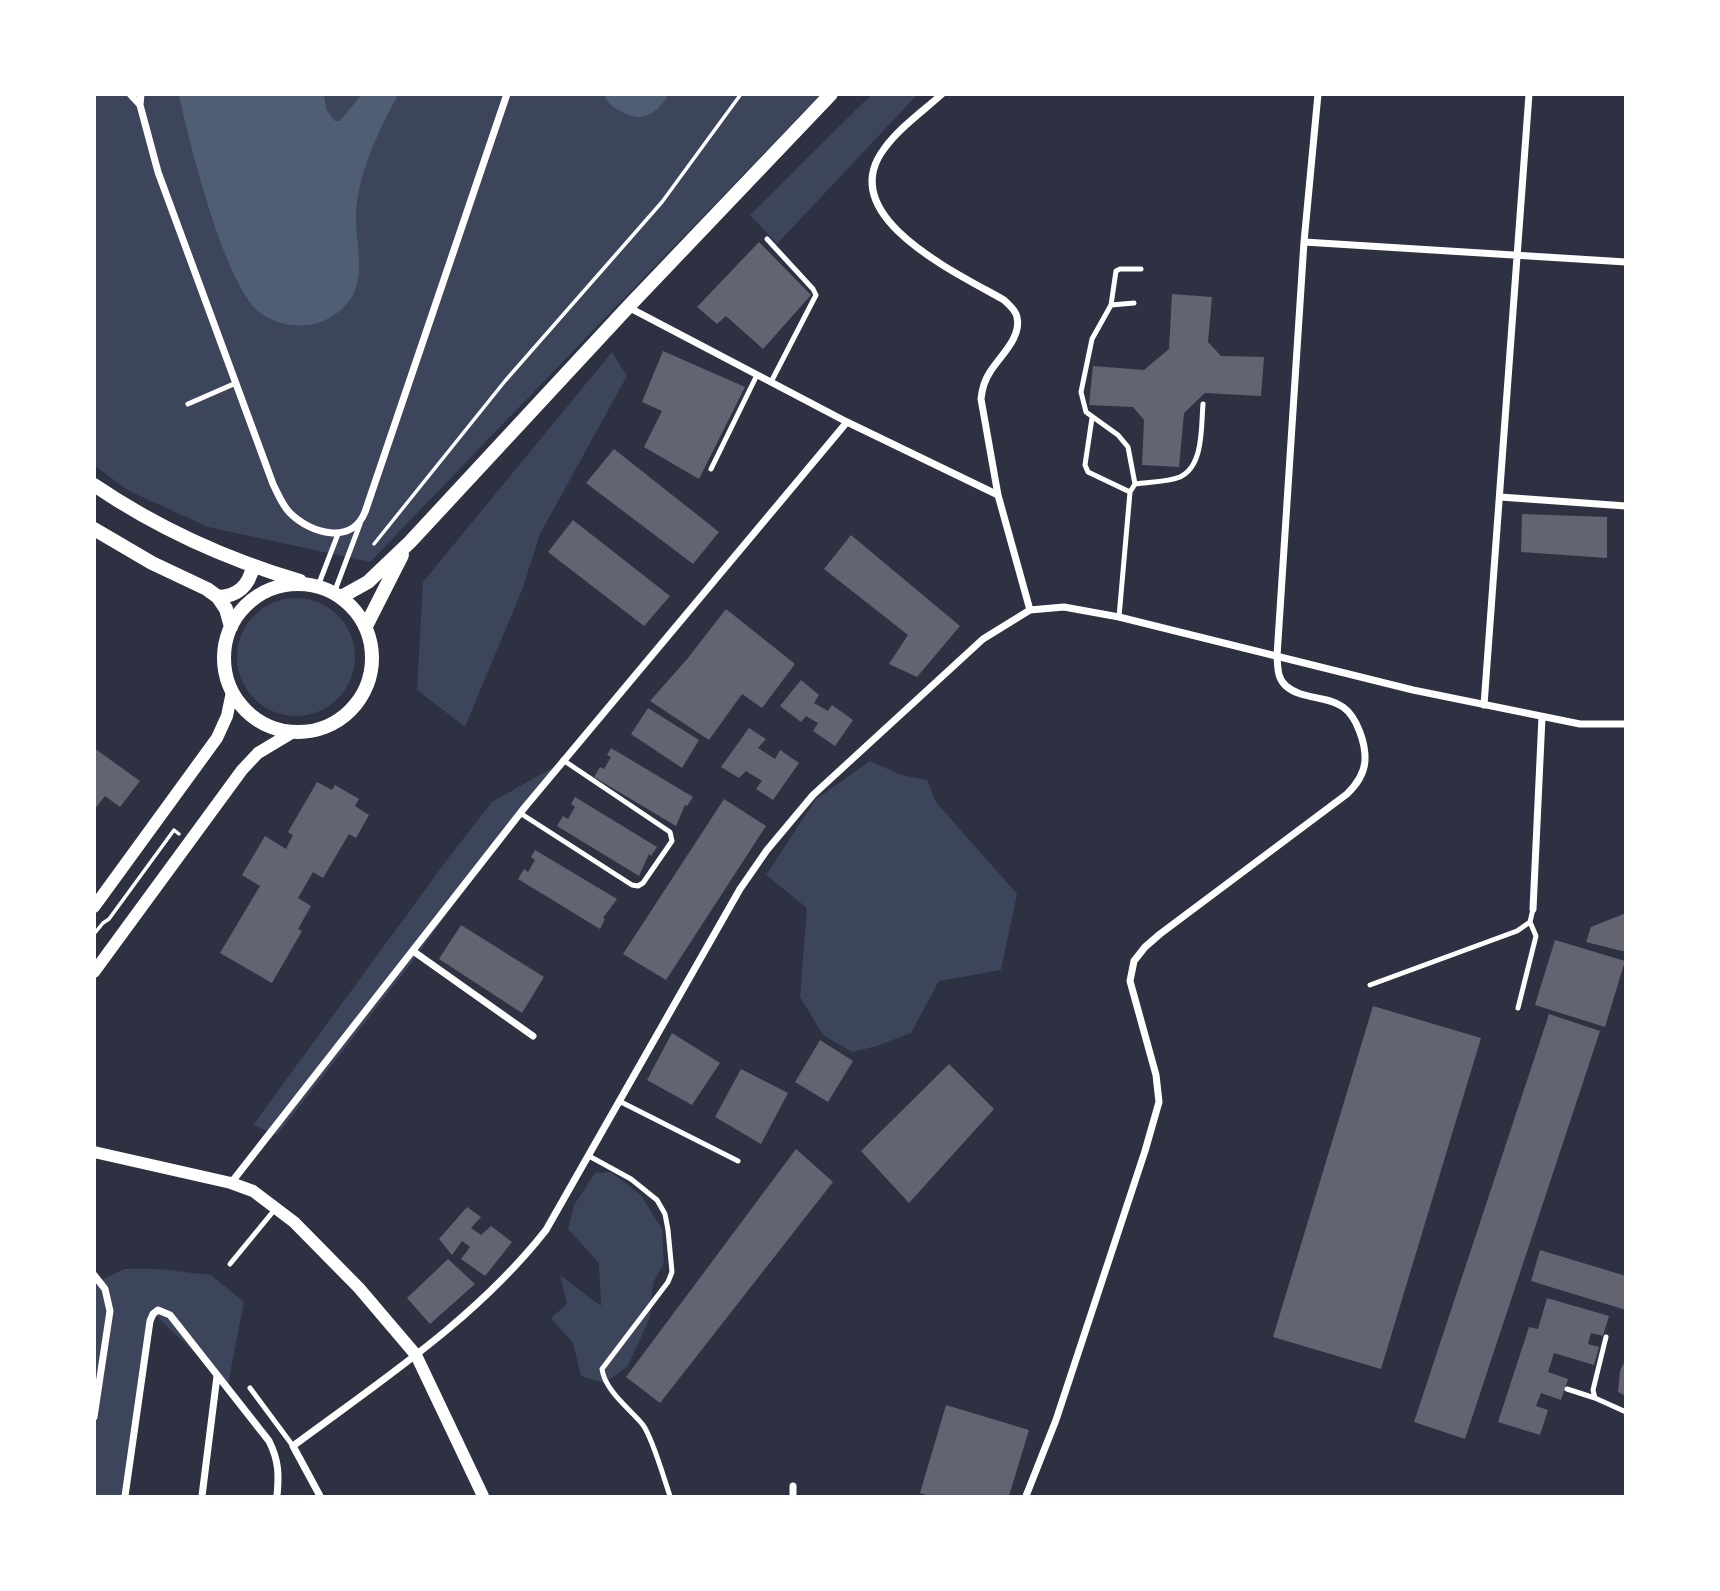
<!DOCTYPE html>
<style>
body{margin:0}
#map{position:relative;width:1720px;height:1591px;overflow:hidden;background:#2d3142;font-family:"Alegreya Sans",sans-serif}
canvas{display:block}
.frame{position:absolute;inset:0;border:96px solid #fff;pointer-events:none}
</style>
<div id="map">
<canvas width="1720" height="1591"></canvas>
<div class="frame"></div>
</div>
<script>
const ctx = document.querySelector('canvas').getContext('2d');
ctx.lineJoin = 'round';
function paint(path, color) { ctx.fillStyle = color; ctx.fill(path, 'evenodd'); }
function trace(path, color, width, dash) { ctx.strokeStyle = color; ctx.lineWidth = width; ctx.lineCap = dash ? 'butt' : 'round'; ctx.setLineDash(dash || []); ctx.stroke(path); }
const green = new Path2D(`
 M94,95H820L370,562L208,527L129,491L95,466Z
 M871,95H917L777,244L750,215Z
 M612,352L627,376L540,534L522,590L465,727L417,690L423,582Z
 M237 657a59 59 0 1 1 118 0a59 59 0 1 1-118 0Z
 M870,761L901,775L927,780L936,802L1017,894L1001,970L939,981L911,1033L877,1046L852,1052L823,1035L800,997L807,908L766,875L815,800Z
 M561,763L525,807L406,970L277,1135L253,1125L449,857L492,802Z
 M611,1172L641,1195L662,1229L664,1263L653,1283L650,1317L628,1366L604,1383L581,1376L573,1343L551,1318L567,1304L560,1275L601,1306L599,1263L568,1229L574,1205L595,1173Z
 M124,1269H159L211,1275L244,1302L228,1384L154,1314L125,1496H95V1283Z`);
const water = new Path2D(`
 M179,95H324L326,109L335,121H340L361,95H398C379,130 358,173 356,214C355,240 365,267 354,293C347,309 326,323 309,325C290,327 274,323 259,312C224,283 189,142 179,95Z
 M604,95V94L668,95C657,114 641,124 620,111C612,107 608,103 604,95Z`);
const building = new Path2D(`
 M759,242L811,295L763,349L726,316L717,324L697,307Z
 M1172,294L1212,297L1208,342L1221,356L1264,357L1261,396L1205,393L1184,413L1179,467L1142,465L1144,420L1133,407L1089,405L1093,366L1144,370L1169,349Z
 M663,351L745,387L699,479L644,447L662,411L642,402Z
 M614,449L719,532L693,564L586,483Z
 M1522,514L1607,517V558L1521,552Z
 M573,520L670,596L644,626L548,552Z
 M851,535L960,626L917,677L889,664L908,635L824,569Z
 M726,609L795,664L762,708L742,694L709,740L650,701L688,658Z
 M801,680L819,695L814,703L828,711L832,705L853,720L835,746L813,731L818,723L806,716L801,722L780,706Z
 M648,708L699,740L682,768L631,734Z
 M749,728L766,739L758,748L775,759L780,750L799,763L773,800L756,789L762,781L746,771L739,778L721,767Z
 M94,748L140,781L120,807L105,796L94,810Z
 M611,748L693,797L687,806L685,805L676,826L594,777L600,767L604,769L611,757L607,755Z
 M317,782L332,790L335,785L359,799L355,806L369,815L356,838L349,834L323,878L313,872L298,898L311,906L298,929L302,931L272,983L220,953L260,886L242,875L265,836L286,849L293,835L288,832Z
 M575,797L657,847L651,856L649,854L639,876L557,826L563,816L568,819L575,807L571,804Z
 M724,799L766,826L666,980L623,954Z
 M535,850L617,899L603,918L605,919L600,929L518,879L524,869L528,872L535,860L531,857Z
 M1626,913V952L1586,942L1591,927Z
 M461,925L544,977L522,1013L439,959Z
 M1555,940L1625,961L1605,1027L1535,1005Z
 M1373,1006L1481,1038L1381,1369L1273,1337Z
 M1549,1014L1600,1031L1465,1439L1414,1422Z
 M672,1033L720,1063L692,1105L647,1080Z
 M820,1040L853,1061L828,1102L795,1082Z
 M949,1064L994,1109L909,1203L861,1151Z
 M741,1069L788,1093L761,1144L715,1117Z
 M796,1149L833,1182L660,1403L626,1377Z
 M467,1207L481,1217L471,1228L481,1235L491,1226L512,1242L485,1276L461,1259L470,1247L462,1241L452,1255L439,1239Z
 M1540,1250L1626,1276V1310L1531,1281Z
 M448,1259L475,1284L430,1324L407,1298Z
 M1547,1298L1609,1316L1603,1336L1591,1333L1588,1344L1599,1347L1594,1365L1554,1353L1548,1372L1568,1379L1561,1400L1541,1393L1536,1406L1548,1410L1540,1435L1498,1422L1529,1327L1538,1329Z
 M1626,1358V1396L1618,1392L1620,1371Z
 M946,1405L1029,1430L1009,1496H929L920,1493Z`);
const path = new Path2D(`
 M374,544L505,381L662,202L741,94
 M94,934L103,923L109,919L174,830L179,834`);
const service = new Path2D(`
 M767,239L813,289L816,295L771,382
 M1134,303L1111,305L1092,339L1081,392L1086,412L1118,435L1128,447L1135,484
 M1111,305L1116,271L1120,269H1141
 M188,404L236,383
 M1092,418L1085,465L1088,472L1130,492
 M711,469L757,375
 M318,586L338,534
 M334,593L360,524
 M1119,617L1130,492L1135,484C1148,482 1168,482 1180,477C1204,466 1201,426 1203,404
 M520,813L632,885L638,886L643,883L672,841L670,832L563,760
 M1370,985L1517,931L1530,922L1533,909
 M1518,1008L1536,936L1530,922
 M619,1101L738,1161
 M589,1156L631,1179L657,1200L665,1214L668,1230L672,1272L668,1282L602,1369C605,1391 630,1409 643,1425C653,1439 664,1479 670,1496
 M230,1264L276,1208
 M1606,1337L1593,1390L1595,1398L1626,1412
 M250,1388L293,1446
 M1567,1389L1595,1398`);
const minor = new Path2D(`
 M130,94L140,105
 M141,94L140,105L158,172L273,484C278,494 282,505 290,513C311,534 352,545 365,512L507,94
 M942,94C922,112 899,128 884,149C833,217 959,274 1004,300C1009,305 1016,310 1017,317C1022,338 999,357 990,372C984,381 982,389 981,399L998,495L1030,610
 M1304,242L1626,262
 M628,307L847,422L998,495
 M1500,497L1626,506
 M1484,705L1529,94
 M1533,909L1542,717
 M413,951L533,1036
 M231,1183L525,807L847,422
 M94,1275L105,1289L110,1311L94,1417
 M125,1496L150,1321L153,1314L158,1310L170,1315L269,1441C279,1461 279,1475 277,1496
 M202,1496L217,1376
 M320,1496L293,1446C382,1380 477,1318 546,1230L740,889L767,850L813,795L983,639L1030,610L1064,607L1119,617L1413,690L1580,724H1626
 M793,1496V1486
 M1026,1496L1056,1420L1145,1151L1159,1102L1156,1075L1130,981L1134,961L1145,947L1160,934L1347,794C1356,785 1364,775 1365,761C1366,744 1357,717 1343,707C1326,695 1302,700 1286,686C1277,678 1278,668 1277,656L1304,242L1318,94`);
const tertiary = new Path2D(`
 M94,907L217,738L227,716L232,692
 M94,972L242,770L258,753L293,732
 M94,1152L231,1183L253,1191L294,1222L359,1288L416,1355L483,1496`);
const secondary = new Path2D(`
 M94,485C159,529 225,559 300,581
 M94,529L152,563L207,589L218,597L226,609L231,627
 M224 658a74 74 0 1 1 148 0a74 74 0 1 1-148 0Z
 M218,597C238,596 249,586 253,566
 M341,597L368,582L410,542L628,307L831,94
 M366,626L402,555`);
paint(green, '#3c4559');
paint(water, '#4f5d75');
paint(building, '#626471');
trace(path, '#fff', 3.5);
trace(service, '#fff', 5);
trace(minor, '#fff', 7);
trace(tertiary, '#fff', 12);
trace(secondary, '#fff', 14);
</script>
